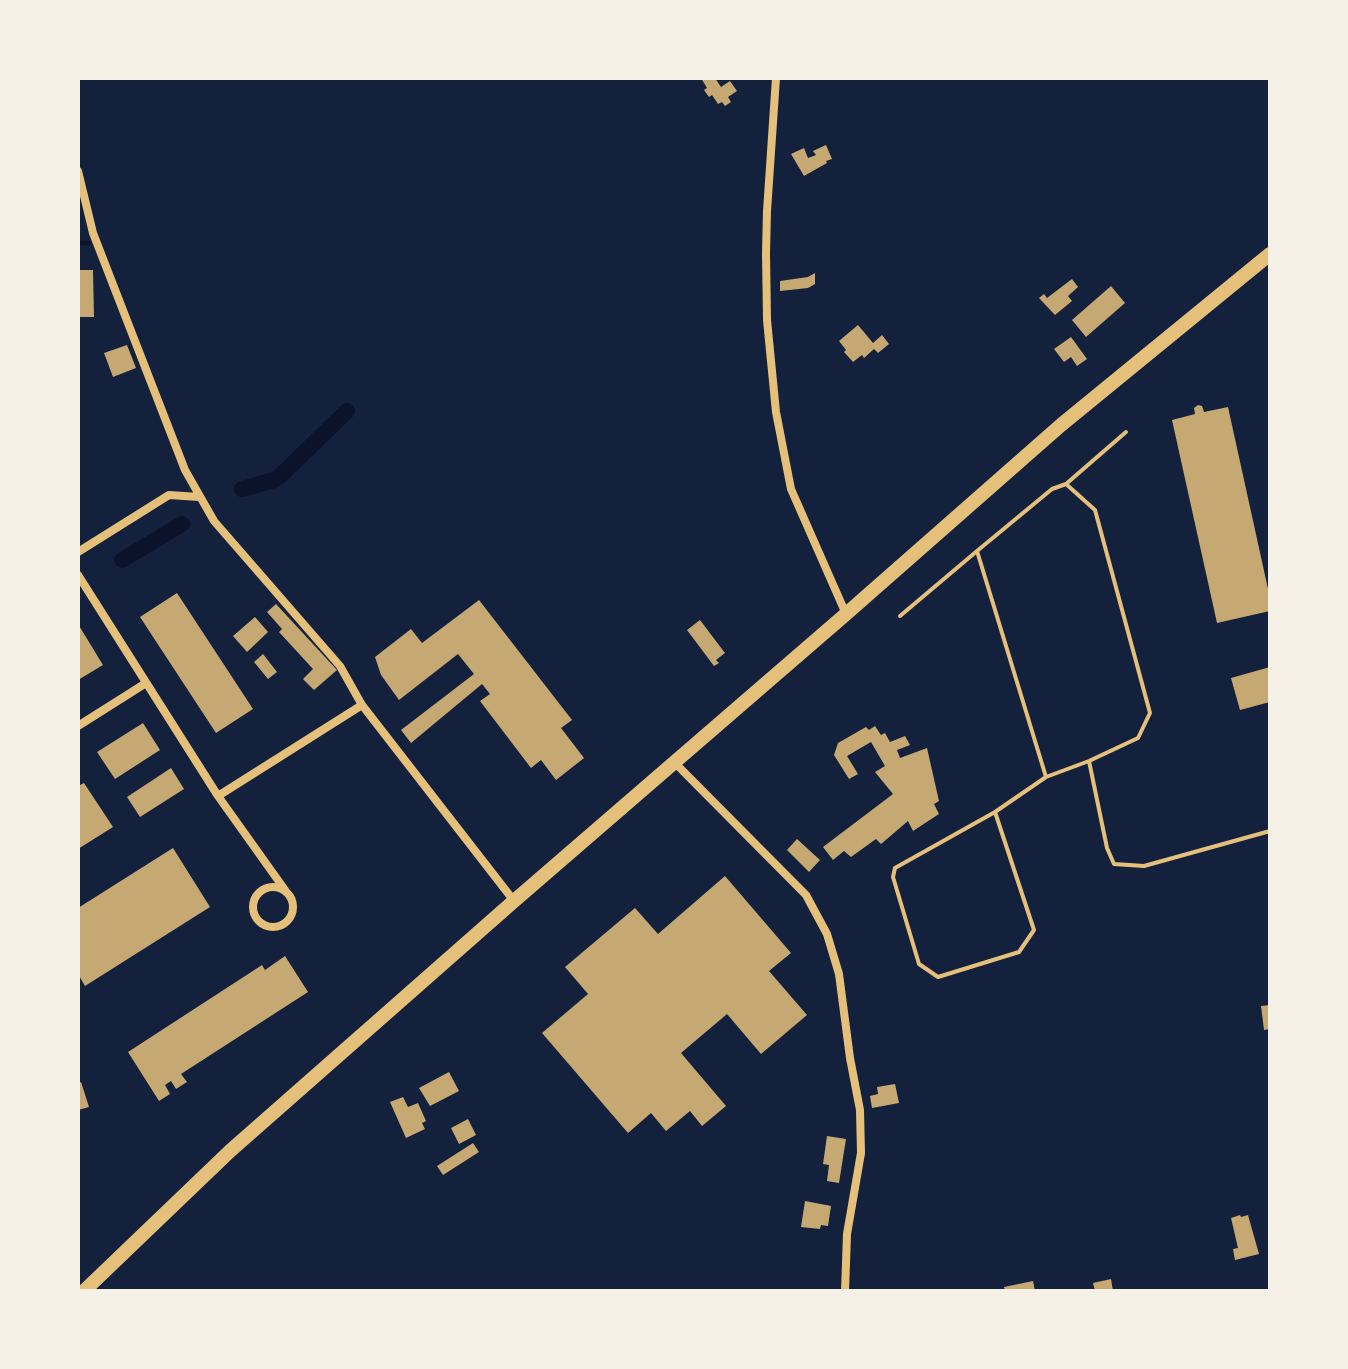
<!DOCTYPE html>
<style>
body{margin:0}
#map{position:relative;width:1348px;height:1369px;overflow:hidden;background:#14213d;font-family:"Fira Sans Condensed",sans-serif}
canvas{display:block}
.frame{position:absolute;inset:0;border:80px solid #f6f1e7;pointer-events:none}
</style>
<div id="map">
<canvas width="1348" height="1369"></canvas>
<div class="frame"></div>
</div>
<script>
const ctx = document.querySelector('canvas').getContext('2d');
ctx.lineJoin = 'round';
function trace(path, color, width, dash) { ctx.strokeStyle = color; ctx.lineWidth = width; ctx.lineCap = dash ? 'butt' : 'round'; ctx.setLineDash(dash || []); ctx.stroke(path); }
function paint(path, color) { ctx.fillStyle = color; ctx.fill(path, 'evenodd'); }
const stream = new Path2D(`
 M78,243H88`);
const canal = new Path2D(`
 M242,489L274,480L279,477L347,411
 M122,560L182,524`);
const building = new Path2D(`
 M701,78H715L721,87L730,81L737,91L728,97L731,102L725,106L722,102L718,104L712,95L709,97L704,90L707,88Z
 M826,145L832,159L826,161L827,163L804,176L791,154L804,148L808,158L816,155L813,151Z
 M78,270H93L94,317H78Z
 M815,273V284L808,288L780,291V281L808,277Z
 M1072,279L1078,287L1068,296L1072,301L1055,315L1039,298L1044,294L1047,298Z
 M1111,286L1125,303L1086,337L1072,320Z
 M858,325L873,343L882,335L889,344L878,353L874,349L864,358L862,355L853,362L844,352L846,350L839,341Z
 M1071,337L1087,359L1077,366L1071,357L1064,362L1054,349Z
 M127,345L136,368L113,377L104,353Z
 M1198,405L1202,406L1204,412L1228,407L1270,598V611L1217,623L1172,420L1195,414L1194,408Z
 M177,593L253,709L216,733L140,617Z
 M479,600L572,720L561,728L584,758L556,780L541,760L531,768L480,701L490,694L482,684L411,743L401,730L474,674L458,654L399,700L381,675L375,657L411,629L422,643Z
 M276,604L337,670L314,690L303,679L313,669L279,632L282,629L267,612Z
 M255,617L268,632L247,652L233,636Z
 M700,620L725,653L716,660L719,663L714,666L687,630Z
 M78,624L103,665L78,680Z
 M263,654L277,672L268,679L254,662Z
 M1270,667V702L1240,710L1231,678Z
 M143,723L160,750L115,779L97,752Z
 M875,726L881,735L885,733L890,742L905,736L910,745L897,750L900,758L927,748L939,801L934,804L939,814L913,831L908,821L881,844L876,839L851,857L844,851L833,860L823,847L893,794L875,772L885,766L871,742L847,756L858,774L849,779L834,755L838,743L866,727L869,730Z
 M171,768L184,789L140,817L127,797Z
 M84,783L113,827L78,849V786Z
 M797,839L820,860L809,872L787,850Z
 M173,848L210,907L85,986L78,974V908Z
 M725,876L791,953L769,971L807,1015L761,1054L727,1014L681,1053L726,1106L702,1126L690,1111L666,1131L651,1113L628,1133L542,1033L588,994L565,967L635,908L658,934Z
 M285,956L308,992L181,1074L187,1082L176,1089L171,1081L165,1085L170,1094L159,1101L128,1052L262,965L265,970Z
 M1270,1005V1029L1264,1030L1261,1006Z
 M449,1072L459,1091L430,1106L419,1088Z
 M81,1082L89,1107L78,1110V1083Z
 M895,1084L899,1103L872,1108L870,1096L878,1094L877,1087Z
 M403,1097L408,1107L418,1103L426,1121L422,1123L425,1129L406,1138L390,1102Z
 M468,1119L476,1135L459,1144L451,1128Z
 M827,1136L846,1139L839,1183L827,1181L829,1165L823,1164Z
 M473,1143L479,1152L443,1175L437,1166Z
 M805,1201L831,1206L828,1226L821,1225L820,1229L801,1227Z
 M1240,1215L1241,1217L1248,1215L1259,1254L1235,1260L1233,1249L1238,1248L1231,1218Z
 M1111,1279L1113,1291H1095L1093,1283Z
 M1033,1281L1035,1291H1005L1004,1287Z`);
const service = new Path2D(`
 M900,616L977,551
 M1089,761L1107,848L1114,864L1144,866L1270,831
 M1046,777L1089,761L1138,738L1150,713L1095,510L1066,484
 M995,812L1034,930L1019,952L938,977L919,964L893,877L895,868L995,812L1046,777L977,551L1052,489L1066,484L1126,432`);
const minor = new Path2D(`
 M776,78L767,211L766,253L767,320L776,412L791,489L846,614
 M78,171L93,233L185,470L214,521L340,666L362,705L514,901
 M78,552L169,495L199,497
 M78,575L218,796L285,890
 M78,726L146,683
 M674,762L806,895L827,934L839,974L850,1058L860,1110L861,1153L847,1234L845,1291
 M218,796L362,705
 M253 907a20 20 0 1 1 40 0a20 20 0 1 1-40 0Z`);
const primary = new Path2D(`
 M84,1291L230,1151L514,901L846,614L1061,425L1270,254`);
trace(stream, '#0b132b', 5);
trace(canal, '#0b132b', 16);
paint(building, '#c6a872');
trace(service, '#e5c07b', 4);
trace(minor, '#e5c07b', 8);
trace(primary, '#e5c07b', 14);
</script>
